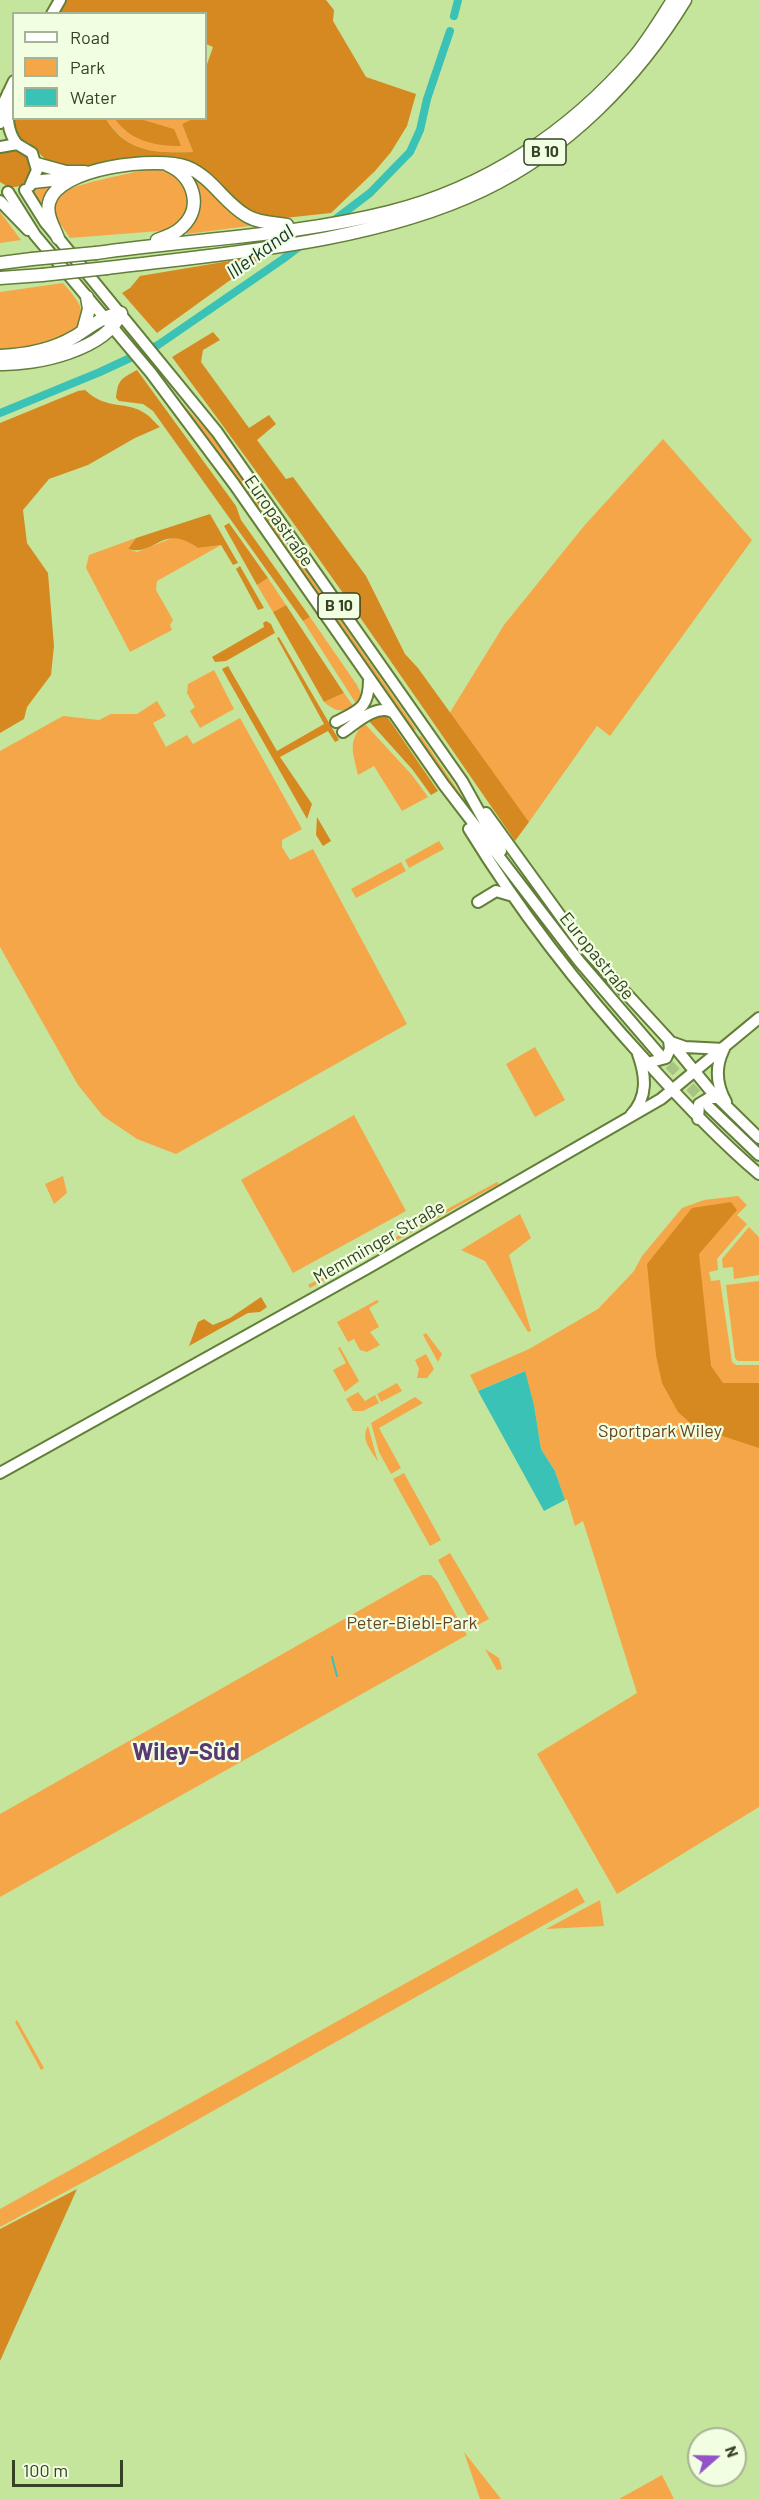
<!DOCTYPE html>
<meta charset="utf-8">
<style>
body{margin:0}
#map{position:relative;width:759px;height:2499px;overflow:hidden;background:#c5e59c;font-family:Barlow,sans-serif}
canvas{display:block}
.legend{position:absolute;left:12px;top:12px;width:195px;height:108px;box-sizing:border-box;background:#f1fee1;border:2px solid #a6b395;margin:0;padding:8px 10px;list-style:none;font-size:18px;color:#354224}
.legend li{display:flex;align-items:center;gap:12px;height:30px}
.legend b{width:30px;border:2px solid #a6b395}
.north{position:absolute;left:687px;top:2427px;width:60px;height:60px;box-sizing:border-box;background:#f1fee1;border:2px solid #a6b395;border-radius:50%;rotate:70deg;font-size:16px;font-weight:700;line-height:24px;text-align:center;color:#354224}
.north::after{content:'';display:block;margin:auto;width:21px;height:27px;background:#9553c8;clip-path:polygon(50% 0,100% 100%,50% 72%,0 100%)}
.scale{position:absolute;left:12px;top:2460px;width:111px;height:27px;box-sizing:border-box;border:3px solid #354224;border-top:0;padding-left:8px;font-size:18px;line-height:21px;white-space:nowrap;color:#354224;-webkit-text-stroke:4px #f1fee1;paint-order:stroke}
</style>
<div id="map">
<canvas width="759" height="2499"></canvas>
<ul class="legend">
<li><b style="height:8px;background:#fff"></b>Road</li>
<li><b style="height:16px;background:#f5a648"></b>Park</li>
<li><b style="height:16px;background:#3bc2b7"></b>Water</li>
</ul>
<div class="north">N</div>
<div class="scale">100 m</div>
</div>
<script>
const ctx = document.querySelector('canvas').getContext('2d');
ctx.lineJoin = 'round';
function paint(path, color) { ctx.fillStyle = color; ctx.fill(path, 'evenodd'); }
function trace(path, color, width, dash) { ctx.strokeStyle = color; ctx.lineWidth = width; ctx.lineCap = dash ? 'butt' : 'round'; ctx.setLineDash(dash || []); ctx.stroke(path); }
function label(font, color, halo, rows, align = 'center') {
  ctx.font = font + ' Barlow,sans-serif'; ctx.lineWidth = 4.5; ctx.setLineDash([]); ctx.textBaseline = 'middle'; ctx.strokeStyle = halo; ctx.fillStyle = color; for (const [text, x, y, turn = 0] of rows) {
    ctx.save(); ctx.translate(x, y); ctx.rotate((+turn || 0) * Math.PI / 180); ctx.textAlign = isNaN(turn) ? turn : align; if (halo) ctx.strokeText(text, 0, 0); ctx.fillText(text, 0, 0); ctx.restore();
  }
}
const green = new Path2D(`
 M106,119H115L125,131L174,129L141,119H192L182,124L193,152C156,153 128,153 106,119Z
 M151,168C190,171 202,204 172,230L70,238L53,213C54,209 54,203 55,199C63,184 133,174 151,168Z
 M191,175L257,225L187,234L185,230L192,221L190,177Z
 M62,183L46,218L33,193C38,182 51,184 62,183Z
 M0,212L21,240L0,243Z
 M63,283C69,290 83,305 82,315C80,343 20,349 0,352V292Z
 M181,402L211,435L285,539L281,542L206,436L180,403Z
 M663,439L752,540L610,736L597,726L529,822L449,714L504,625L584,526Z
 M175,537L185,539L198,548L221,545L157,581L156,590L173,620L170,625L172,630L130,652L86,568L89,555L136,538L128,549L137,552Z
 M288,545L416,729L412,732L284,548Z
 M268,578L286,605L273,612L257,585Z
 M310,617L357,685L363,698L357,705L303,621Z
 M214,670L234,709L200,728L190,711L195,707L187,693L188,684Z
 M344,693L354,707C341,713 335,711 324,702Z
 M157,701L166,716L153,723L166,747L187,735L193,744L240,718L302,829L282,840V847L290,860L313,849L407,1024L176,1154L137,1139L103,1116L78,1085L0,947V751L63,716L99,720L111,714H137Z
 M364,723L412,775L428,797L402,811L374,766L358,775C353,751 347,743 364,723Z
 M421,736L480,823L478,825L416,739Z
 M439,841L444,849L409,868L405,860Z
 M401,862L406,871L356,898L351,889Z
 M535,1047L565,1100L535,1117L506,1064Z
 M354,1115L406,1211L293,1273L241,1180Z
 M63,1176L67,1193L54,1204L45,1184Z
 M497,1182L499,1184L310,1288L308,1285Z
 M738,1196L747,1205L737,1215L747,1224L717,1259L718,1270L709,1272L711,1281L720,1280L732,1362L736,1365H759V1807L617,1894L537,1754L637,1693L583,1521L575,1526L567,1499L565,1500L555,1471L541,1449L534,1405L524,1371L478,1391L470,1375L529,1349L598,1309L634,1271L642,1256L682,1208L704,1200Z
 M520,1214L531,1238L509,1255L531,1331L528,1332L485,1261L461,1250Z
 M749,1227L759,1237V1275L734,1279L733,1267L723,1268L722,1259Z
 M759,1281V1361H738L735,1358L726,1285Z
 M377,1300L379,1302L369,1308L379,1327L370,1332L380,1345L367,1352L360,1350L354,1339L348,1342L337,1322Z
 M426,1333L442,1354L438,1362L423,1335Z
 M340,1347L359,1381L345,1392L333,1370L346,1363L338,1348Z
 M426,1354L434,1369L427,1378H417L419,1369L415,1360Z
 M397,1383L402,1391L381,1402L377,1394Z
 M358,1392L365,1401L375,1395L379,1403L363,1411H353L346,1399Z
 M415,1397L423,1403L379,1428L401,1468L391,1474L379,1452L371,1423Z
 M368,1426L378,1462C371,1450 360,1439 368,1426Z
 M404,1473L441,1540L430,1546L393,1479Z
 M450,1553L489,1619L474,1627L438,1560Z
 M422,1575H431L437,1581L467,1635L0,1897V1814Z
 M485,1649L499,1658L502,1669L497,1670Z
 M577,1888L585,1902L156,2143L0,2227V2209Z
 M600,1900L604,1926L546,1929Z
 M17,2020L44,2068L41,2070L15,2022Z
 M464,2452L501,2499H480Z
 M662,2475L674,2499H619Z`);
const forest = new Path2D(`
 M66,0H326L334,10L333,21L366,77L416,94L407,126L391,152L375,171L331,213L275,219L258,216L242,208L190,163L153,157L82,167H67L46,160L29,143L20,139L16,133L13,111L14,118L106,119C127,153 156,153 193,152L182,124L192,119L206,118V67L213,47L206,44V14L57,13Z
 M115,119H141L174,129L181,146C155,146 130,141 115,119Z
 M19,149L29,157L32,170C26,185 16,193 0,182V153L5,150Z
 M265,255L157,333L122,293L130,288L140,276Z
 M213,332L220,340L203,350L201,362L249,428L269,415L276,424L257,440L286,479L293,477L366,576L405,654L418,668L529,822L515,841C403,678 291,516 172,357Z
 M137,370L236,506L241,520L310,617L303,621L153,411L143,404L119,401L116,398C118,379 121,379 137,370Z
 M85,390C107,411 127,400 146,414C151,417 155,423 160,427L135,438L88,465L49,479L23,510L27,543L48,573L54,646L51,675L27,707L24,719L0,733V423L78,391Z
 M210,514L238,563L233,565L221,545L198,548C162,522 156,557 128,549L136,538Z
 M229,523L268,578L257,585L224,526Z
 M240,566L264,608L258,610L236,569Z
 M286,605L344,693L324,702L273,612Z
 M266,621L271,624L275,633L226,661L215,662L212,657L264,627L263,623Z
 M279,637L339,740L335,742L328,731L280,757L312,804L307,819L222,669L228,666L277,751L324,724L277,638Z
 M375,713L386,715L438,791L431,795L412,769L367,719Z
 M317,817L331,841L323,846L316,835Z
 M731,1202L737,1210L699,1254L711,1366L723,1383H759V1448L695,1427L678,1412L662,1383L656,1355L647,1264L692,1208Z
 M261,1297L267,1307L260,1312L248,1313L189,1346L198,1322L204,1319L213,1325L230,1318Z
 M77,2189L0,2361V2229Z`);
const water = new Path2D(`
 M525,1371L534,1405L541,1449L555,1471L565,1500L544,1511L478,1391Z`);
const stream = new Path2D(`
 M332,1657L337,1676`);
const canal = new Path2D(`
 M454,16L458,0
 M0,413L100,372L158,345L283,259L370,193L410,152L420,130L427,99L450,31`);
const majorTunnel = new Path2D(`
 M659,1054L708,1106`);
const major = new Path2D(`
 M52,14L60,0
 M8,93C8,111 5,129 17,144
 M0,123L4,102L14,81
 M0,147L17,144L32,153L37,170L30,186
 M25,190L45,222L217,432L462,781L501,851
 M8,192L35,235L151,373L234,484L444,785L579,961L659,1054
 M0,201L28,230
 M336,722C359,710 369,708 369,680
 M343,732C356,723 376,704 392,712
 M486,813L580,943L669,1040L710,1090L759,1138
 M469,829C520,912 580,989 646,1061C682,1101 718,1139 759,1174
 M478,902L496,891L513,896
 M671,1042L685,1047L724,1049
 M723,1051C715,1068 717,1086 726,1102
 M651,1062L666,1058L670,1049L669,1040
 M709,1107L759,1155
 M631,1115C648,1097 646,1076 638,1054
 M698,1119L699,1104L709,1098H717
 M0,1473L366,1269L661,1099L759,1018`);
const highway = new Path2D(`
 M37,164L66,172H85
 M33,182L70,178
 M58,238C54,227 46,215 49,203C57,167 158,156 187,167C212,177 224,203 247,216C259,223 274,223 287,225
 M157,240C166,237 175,234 182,227C204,207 193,176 168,165
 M96,253C193,239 293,236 389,212C485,188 570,132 635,56C649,39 661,19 673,0
 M0,263L32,259
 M107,268C228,253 372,243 483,190C567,150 637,79 685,0
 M0,278L42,275
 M83,331L89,309L87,297
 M0,356C25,355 52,350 74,337C90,327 102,316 121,313
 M0,364C36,365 106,350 121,313`);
const highwayBridge = new Path2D(`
 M32,259L96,253
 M42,275L107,268`);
const shields = [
 [545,152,42],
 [339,606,42]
];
const shieldNames = [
 ["B 10",545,152],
 ["B 10",339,606]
];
const streetNames = [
 ["Europastraße",279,521,55],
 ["Europastraße",597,956,51],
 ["Memminger Straße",379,1242,-30]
];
const parkNames = [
 ["Sportpark Wiley",660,1431],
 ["Peter-Biebl-Park",412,1623]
];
const waterNames = [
 ["Illerkanal",260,252,-36]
];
const districtNames = [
 ["Wiley-Süd",186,1752]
];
paint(green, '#f5a648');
paint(forest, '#d68921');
paint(water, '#3bc2b7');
trace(stream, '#3bc2b7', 2);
trace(canal, '#3bc2b7', 8);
trace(majorTunnel, '#a8c484', 10, [10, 5]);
trace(major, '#627e39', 14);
trace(highway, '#627e39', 15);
trace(major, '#fff', 10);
trace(highway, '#fff', 12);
trace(highwayBridge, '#627e39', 15, []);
trace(highwayBridge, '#fff', 12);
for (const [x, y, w] of shields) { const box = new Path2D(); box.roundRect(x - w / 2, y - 13, w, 26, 4.5); ctx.fillStyle = '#f1fee1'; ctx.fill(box); trace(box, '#354224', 1.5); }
label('bold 16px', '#354224', null, shieldNames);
label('18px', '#354224', '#f1fee1', streetNames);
label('18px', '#66451f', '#f1fee1', parkNames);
label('italic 20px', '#193532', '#f1fee1', waterNames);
label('bold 24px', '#593974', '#f1fee1', districtNames);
</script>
